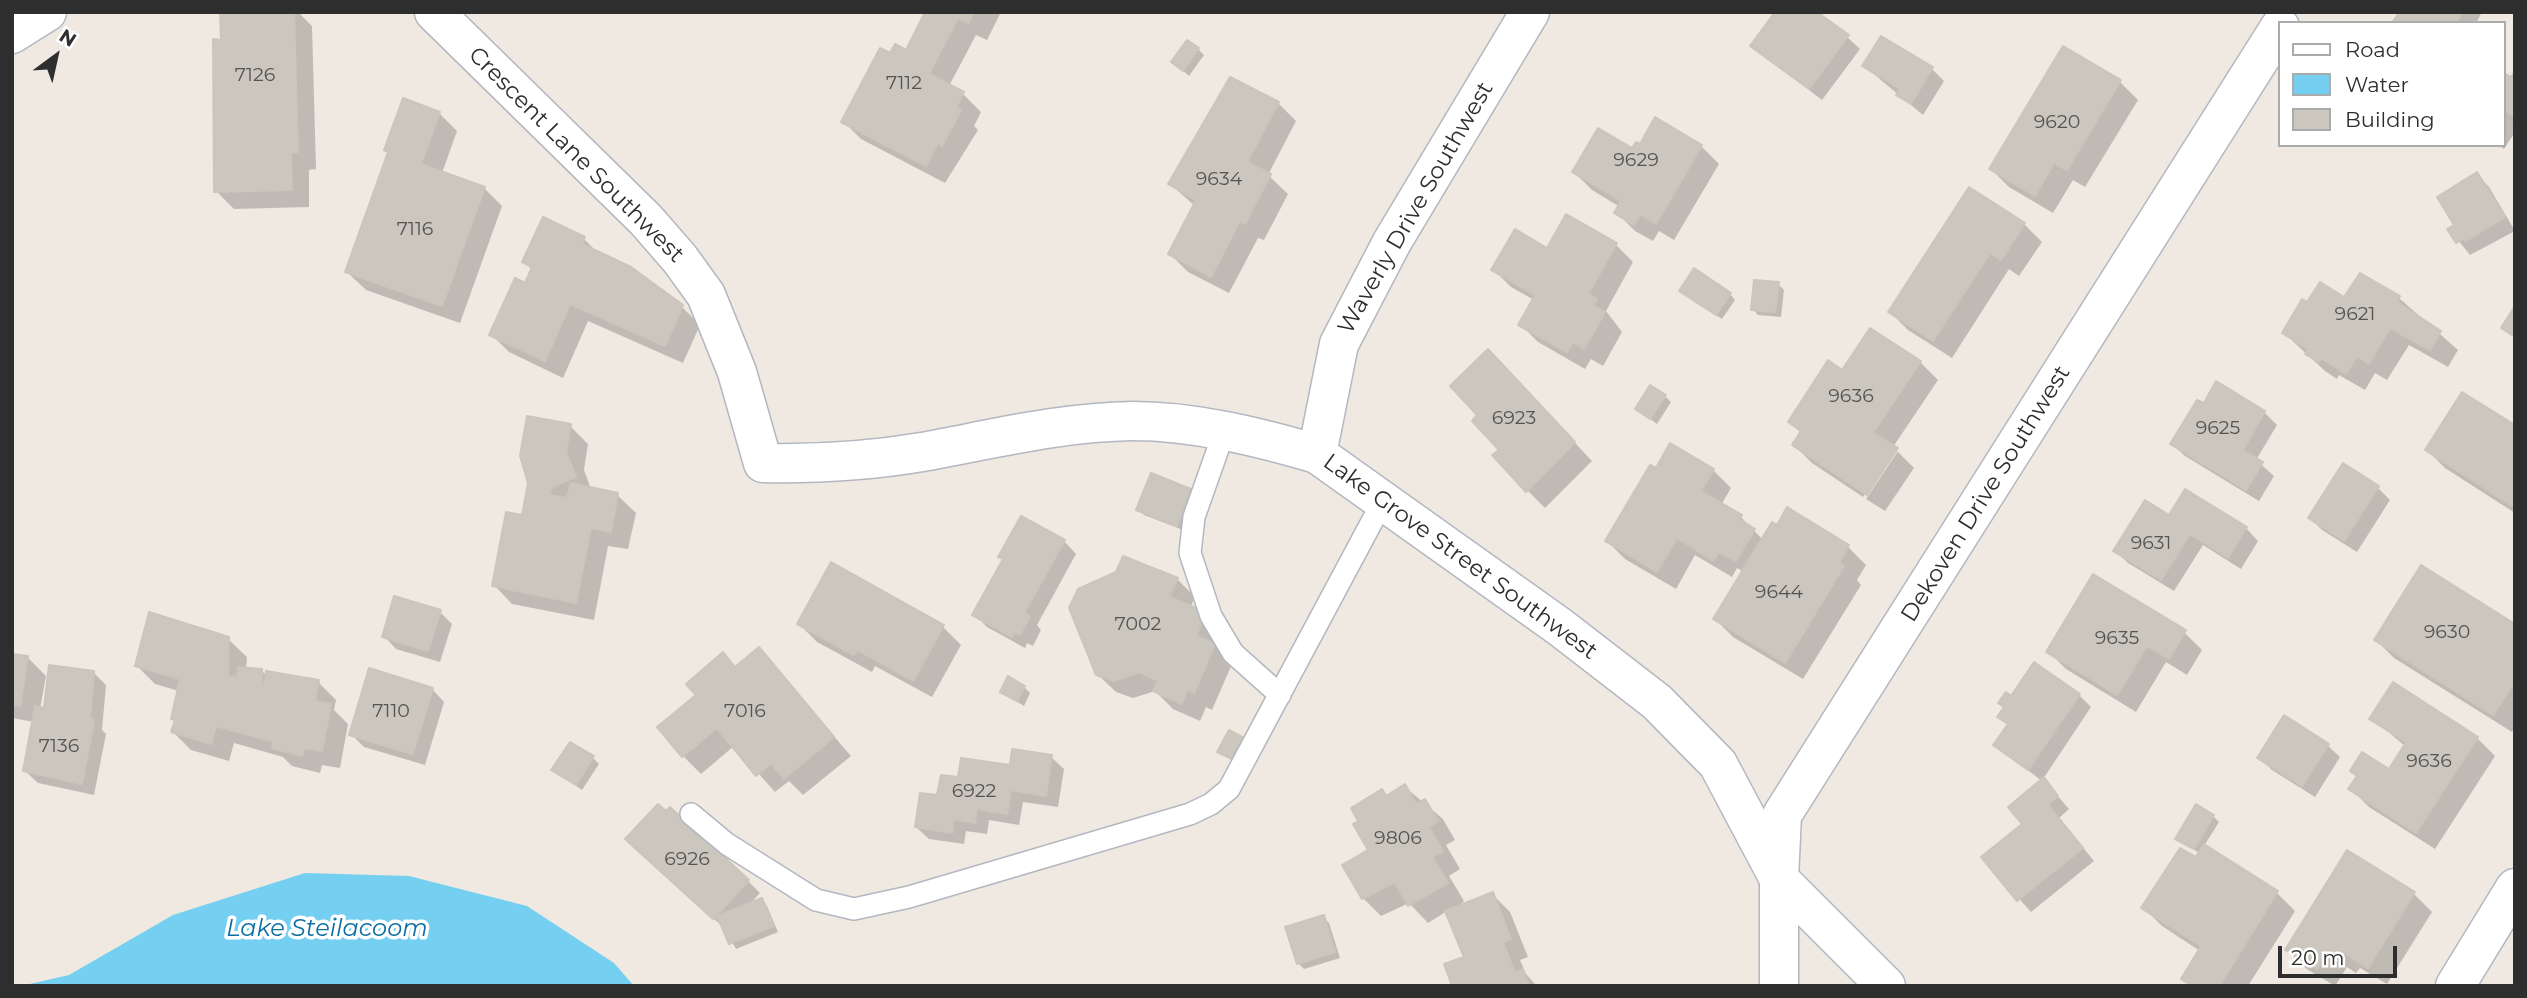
<!DOCTYPE html>
<style>
body{margin:0}
#map{position:relative;width:2527px;height:998px;overflow:hidden;background:#efe9e1;font-family:Montserrat,sans-serif}
canvas{display:block}
.frame{position:absolute;inset:0;border:14px solid #2e2e2e;pointer-events:none}
.legend{position:absolute;left:2278px;top:21px;width:228px;height:126px;box-sizing:border-box;background:#fff;border:2px solid #ababab;margin:0;padding:9px 12px;list-style:none;font-size:21px;color:#2e2e2e}
.legend li{display:flex;align-items:center;gap:14px;height:35px}
.legend b{width:35px;border:2px solid #ababab}
.north{position:absolute;left:21px;top:21px;width:70px;height:70px;-webkit-text-stroke:5px #fff;paint-order:stroke;rotate:33deg;font-size:19px;font-weight:700;line-height:28px;text-align:center;color:#2e2e2e}
.north::after{content:'';display:block;margin:auto;width:24px;height:32px;background:#2e2e2e;clip-path:polygon(50% 0,100% 100%,50% 72%,0 100%)}
.scale{position:absolute;left:2278px;top:946px;width:119px;height:32px;box-sizing:border-box;border:4px solid #2e2e2e;border-top:0;padding-left:9px;font-size:21px;line-height:24px;white-space:nowrap;color:#2e2e2e;-webkit-text-stroke:5px #fff;paint-order:stroke}
</style>
<div id="map">
<canvas width="2527" height="998"></canvas>
<div class="frame"></div>
<ul class="legend">
<li><b style="height:9px;background:#fff"></b>Road</li>
<li><b style="height:19px;background:#75cff0"></b>Water</li>
<li><b style="height:19px;background:#cbc7bf"></b>Building</li>
</ul>
<div class="north">N</div>
<div class="scale">20 m</div>
</div>
<script>
const ctx = document.querySelector('canvas').getContext('2d');
ctx.lineJoin = 'round';
function paint(path, color) { ctx.fillStyle = color; ctx.fill(path, 'evenodd'); }
function trace(path, color, width, dash) { ctx.strokeStyle = color; ctx.lineWidth = width; ctx.lineCap = dash ? 'butt' : 'round'; ctx.setLineDash(dash || []); ctx.stroke(path); }
function label(font, color, halo, rows, align = 'center') {
  ctx.font = font + ' Montserrat,sans-serif'; ctx.lineWidth = 7; ctx.setLineDash([]); ctx.textBaseline = 'middle'; ctx.strokeStyle = halo; ctx.fillStyle = color; for (const [text, x, y, turn = 0] of rows) {
    ctx.save(); ctx.translate(x, y); ctx.rotate((+turn || 0) * Math.PI / 180); ctx.textAlign = isNaN(turn) ? turn : align; if (halo) ctx.strokeText(text, 0, 0); ctx.fillText(text, 0, 0); ctx.restore();
  }
}
const water = new Path2D(`
 M305,873L409,876L527,906L614,963L634,986H21L69,975L173,915Z`);
const shadow = new Path2D(`
 M222,12H298L312,26L316,169L309,170V207L234,209L216,191Z
 M927,12H1001L987,40L976,35L949,86L963,94L981,112L974,126L978,130L945,183L861,139L843,121L890,55L907,52Z
 M2395,12H2482L2476,23H2394L2398,16Z
 M1847,37L1860,49L1822,100L1752,46Z
 M1198,49L1204,55L1189,76L1173,62Z
 M1864,66L1932,69L1944,81L1923,115Z
 M2515,74V132L2504,149L2498,145H2504V75L2511,80Z
 M2120,82L2138,100L2085,187L2073,180L2053,213L2009,187L1991,169Z
 M1278,103L1296,121L1268,175L1288,194L1264,240L1258,238L1229,293L1188,272L1170,254L1195,206L1170,184Z
 M439,113L457,131L442,173L484,188L502,206L460,323L366,290L347,272Z
 M1701,146L1719,164L1674,240L1659,231L1653,241L1635,231L1617,213L1620,207L1592,190L1574,172Z
 M2477,174L2489,187L2515,231L2470,255L2450,230L2457,225Z
 M2024,224L2042,242L2019,276L2009,269L1952,358L1908,330L1890,312Z
 M584,239L599,254L682,307L700,325L683,363L588,321L563,378L509,352L491,334L526,285L532,270L524,261Z
 M1615,244L1633,262L1606,311L1622,332L1603,366L1591,359L1585,369L1538,342L1520,324L1534,300L1511,287L1493,269L1548,250Z
 M2361,275L2399,298L2458,350L2448,367L2409,345L2387,380L2375,373L2365,390L2339,375L2337,379L2325,371L2284,333L2308,305L2344,300Z
 M1778,284L1784,290L1781,317L1758,315L1753,309Z
 M1730,294L1735,300L1722,319L1687,296Z
 M1920,362L1938,380L1893,447L1914,468L1885,511L1866,499L1898,451H1894L1863,497L1812,463L1794,445L1802,434L1790,422L1843,372Z
 M1506,370L1592,461L1545,508L1527,490L1501,450Z
 M2217,384L2264,412L2277,425L2256,460L2274,476L2259,501L2185,456L2172,444L2204,405Z
 M1665,396L1671,402L1657,424L1637,409Z
 M570,426L588,444L584,470L591,489L617,495L636,513L628,549L608,546L594,620L512,604L494,585Z
 M2515,427V513L2445,468L2427,450Z
 M2343,465L2378,488L2390,500L2357,552L2322,530L2310,518Z
 M1713,470L1731,488L1721,505L1740,516L1763,540L1777,527L1788,510L1848,547L1866,565L1857,580L1861,585L1803,679L1733,637L1715,619L1744,572L1737,568L1732,577L1695,555L1676,589L1625,559L1607,541L1656,471Z
 M1152,475L1191,490L1196,496L1183,530L1144,515L1138,509Z
 M2169,517L2246,528L2258,541L2241,569L2203,545L2174,591L2128,563L2116,551Z
 M1064,541L1076,554L1037,625L1041,630L1033,646L1027,643L1025,648L987,627L974,614Z
 M832,565L943,627L961,645L932,697L875,666L872,672L817,642L799,624Z
 M1177,579L1195,597L1190,608L1224,632L1217,648L1232,664L1212,710L1206,707L1200,721L1173,709L1155,691L1133,698L1116,692L1097,674Z
 M440,612L452,624L440,662L396,649L384,636Z
 M2515,626V727L2512,732L2394,658L2376,640Z
 M2184,632L2202,650L2187,675L2166,662L2136,712L2066,669L2048,651Z
 M228,639L247,657L246,669L261,670L268,677L318,682L336,700L334,710L348,724L340,768L322,765L320,773L292,766L283,757L234,743L229,761L191,750L173,732L176,722L173,718L179,691L155,684L137,666Z
 M759,650L851,756L803,795L789,781L775,792L734,746L701,774L683,756L698,695L723,655L737,668Z
 M12,655L28,658L46,676L40,709L46,710L93,672L106,685L102,730L106,734L94,795L38,783L25,771L34,722L12,718Z
 M2394,684L2477,738L2495,756L2435,849L2369,807L2351,789L2389,772L2406,747L2372,718Z
 M1024,687L1030,693L1024,706L1002,692Z
 M432,689L444,702L425,765L364,747L351,734Z
 M2079,695L2091,707L2043,779L2069,809L2059,818L2094,861L2031,912L1983,858L2025,824L2042,781L1995,745L2009,726L2000,717L2011,698Z
 M1243,739L1249,745L1238,764L1219,751Z
 M2327,745L2340,757L2315,797L2272,770L2259,757Z
 M1051,757L1064,769L1058,807L1023,802L1019,825L989,820L987,834L966,831L964,844L929,839L916,827L939,797L960,779Z
 M593,758L599,764L582,790L553,770Z
 M1405,787L1443,819L1455,840L1446,845L1460,869L1449,876L1464,901L1456,909L1492,894L1510,912L1528,957L1520,960L1526,974L1537,986H1454L1466,958L1447,911L1428,923L1409,903L1381,916L1363,898L1382,792L1387,797Z
 M2213,816L2219,822L2204,846L2277,893L2295,911L2248,986H2190L2183,978L2200,951L2162,926L2144,908L2200,854L2178,838Z
 M640,851L748,881L760,893L750,904L762,900L767,906L778,932L736,949L724,928Z
 M2414,894L2432,912L2387,984L2360,968L2356,973L2347,967L2335,986L2305,968L2287,950Z
 M1323,917L1329,923L1340,958L1304,969L1298,963Z`);
const building = new Path2D(`
 M220,12H294L298,152H291L292,190L214,192L213,39L221,40Z
 M925,12H974L968,23L958,18L929,74L964,92L956,108L961,110L942,146L938,143L926,166L841,122L880,48L890,53L895,44L906,50Z
 M1775,12H1817L1849,35L1809,89L1750,46Z
 M2395,12H2462L2456,23H2392L2398,14Z
 M1881,36L1933,67L1911,104L1896,95L1900,89L1862,66Z
 M1187,40L1199,48L1183,71L1171,62Z
 M2063,46L2121,80L2067,170L2054,163L2035,196L1989,169Z
 M2515,71V117L2504,110V73L2511,77Z
 M1230,77L1279,102L1247,162L1271,174L1245,224L1240,221L1211,277L1168,254L1196,200L1168,184Z
 M403,98L440,112L421,164L485,187L442,306L345,272L388,152L384,150Z
 M1655,117L1702,145L1656,224L1640,214L1634,225L1614,213L1621,201L1572,172L1598,128L1632,148L1636,142L1640,144Z
 M2477,172L2505,217L2466,241L2465,238L2456,243L2447,229L2454,225L2437,197Z
 M1969,187L2025,223L2001,260L1990,253L1933,341L1888,312Z
 M1566,214L1617,243L1588,294L1597,299L1593,306L1605,312L1584,349L1573,342L1567,352L1518,325L1535,295L1491,270L1515,229L1547,248Z
 M543,217L585,237L582,244L631,267L683,305L665,346L570,304L545,361L489,335L515,278L525,283L532,267L522,262Z
 M1694,268L1731,293L1716,315L1679,291Z
 M2360,273L2400,296L2397,302L2441,331L2430,350L2390,328L2369,364L2357,356L2346,374L2321,358L2319,362L2305,354L2308,349L2282,333L2302,299L2307,302L2320,282L2344,297Z
 M1754,280L1779,282L1775,312L1751,310Z
 M2515,306V337L2501,328Z
 M1870,328L1921,361L1873,433L1898,448L1867,495L1792,445L1801,431L1788,422L1828,360L1842,370Z
 M1488,349L1575,442L1526,492L1492,455L1499,450L1472,421L1477,415L1450,386Z
 M2216,381L2265,411L2243,450L2263,462L2246,490L2170,444L2197,400L2204,403Z
 M1650,385L1666,395L1650,419L1635,409Z
 M2462,392L2515,425V501L2512,506L2425,450Z
 M527,416L571,424L566,451L576,477L552,487L549,495L567,498L571,483L618,493L611,532L591,528L576,603L492,586L506,512L522,515L528,483L520,456Z
 M1670,443L1714,469L1701,491L1742,515L1739,519L1755,529L1736,561L1719,552L1713,561L1677,538L1657,572L1605,541L1650,465L1656,468Z
 M2343,463L2379,486L2344,541L2308,518Z
 M1151,473L1191,489L1177,526L1136,510Z
 M2185,489L2247,527L2228,558L2190,534L2161,580L2113,551L2145,500L2169,515Z
 M1787,507L1849,545L1839,562L1844,566L1785,663L1713,619L1772,522L1777,525Z
 M1021,516L1065,540L1024,613L1030,616L1020,635L1014,632L1012,637L972,615L1003,559L998,557Z
 M1123,556L1178,578L1169,597L1206,612L1196,636L1215,644L1194,693L1187,690L1182,704L1153,691L1158,681L1139,672L1114,681L1096,675L1069,608L1078,589L1116,572Z
 M831,562L944,625L913,681L857,650L854,655L797,624Z
 M2421,565L2515,624V681L2493,715L2374,640Z
 M2093,574L2186,630L2169,659L2147,646L2117,695L2046,652Z
 M394,596L441,610L428,651L382,637Z
 M149,612L229,637L228,676L237,677L238,667L262,669V683H265L266,671L319,680L315,701L331,704L322,751L304,748L302,756L272,748L274,742L216,726L211,744L171,732L175,720L171,719L180,679L135,666Z
 M759,647L834,737L784,779L771,763L756,776L717,728L682,757L657,727L696,695L686,684L723,652L735,667Z
 M12,654L28,656L20,706L12,704Z
 M2034,662L2080,694L2028,770L1993,745L2008,724L1997,717L2004,707L1998,703L2006,692L2011,696Z
 M49,665L94,671L90,718L94,720L82,784L23,771L35,706L44,708Z
 M369,668L433,688L413,754L349,735Z
 M1008,676L1025,686L1017,701L1000,692Z
 M2393,682L2478,737L2416,833L2348,789L2357,776L2350,771L2362,752L2389,769L2406,742L2369,719Z
 M2284,715L2329,744L2302,786L2257,758Z
 M1229,730L1244,738L1232,759L1217,752Z
 M570,742L594,756L576,785L551,770Z
 M1012,749L1052,755L1046,796L1011,790L1007,814L977,809L975,823L954,819L952,833L915,827L920,793L937,795L941,775L958,777L961,758L1010,765Z
 M2044,777L2058,796L2048,805L2083,848L2017,901L1981,857L2022,824L2008,807Z
 M1405,784L1416,804L1425,799L1438,821L1429,827L1443,851L1432,857L1448,883L1408,906L1395,882L1362,899L1342,865L1368,850L1353,824L1358,821L1351,808L1382,789L1386,796Z
 M658,804L666,811L670,807L749,880L713,919L625,839Z
 M2196,804L2214,815L2194,849L2175,839Z
 M2204,844L2278,891L2219,986H2192L2181,979L2201,946L2141,908L2180,848L2196,857Z
 M2347,850L2415,892L2368,968L2341,951L2338,957L2329,951L2317,969L2285,950Z
 M1493,892L1511,939L1503,942L1515,973L1523,969L1529,986H1452L1444,964L1464,957L1445,911Z
 M762,898L774,926L729,944L717,916Z
 M1324,915L1335,952L1297,964L1285,927Z`);
const service = new Path2D(`
 M1224,432L1194,517L1190,553L1211,616L1233,653L1280,695
 M691,814L727,844L816,900L854,909L909,897L1190,814L1211,804L1229,789L1383,501`);
const minor = new Path2D(`
 M434,12L646,220L680,259L706,295L737,372L763,463C817,464 869,461 922,452C993,439 1061,422 1133,421C1194,421 1259,437 1317,454
 M1886,986L1779,879L1782,815L2280,27
 M2455,986L2515,888`);
const tertiary = new Path2D(`
 M1530,12L1392,242L1339,344L1317,454L1560,627L1657,702L1718,764L1779,879V986
 M12,34L47,12`);
const numberNames = [
 ["7126",255,75],
 ["7112",904,83],
 ["9620",2057,122],
 ["9629",1636,160],
 ["9634",1219,179],
 ["7116",415,229],
 ["9621",2355,314],
 ["9636",1851,396],
 ["6923",1514,418],
 ["9625",2218,428],
 ["9631",2151,543],
 ["9644",1779,592],
 ["7002",1138,624],
 ["9630",2447,632],
 ["9635",2117,638],
 ["7110",391,711],
 ["7016",745,711],
 ["7136",59,746],
 ["9636",2429,761],
 ["6922",974,791],
 ["9806",1398,838],
 ["6926",687,859]
];
const streetNames = [
 ["Crescent Lane Southwest",576,155,45],
 ["Waverly Drive Southwest",1416,208,-60],
 ["Dekoven Drive Southwest",1986,494,-58],
 ["Lake Grove Street Southwest",1460,557,36]
];
const waterNames = [
 ["Lake Steilacoom",327,929]
];
paint(water, '#75cff0');
paint(shadow, '#0003');
paint(building, '#cbc7bf');
trace(building, '#cbc5ba', 2);
trace(service, '#b4b7c1', 24);
trace(minor, '#b4b7c1', 41);
trace(tertiary, '#b4b7c1', 41);
trace(service, '#fff', 21);
trace(minor, '#fff', 38);
trace(tertiary, '#fff', 38);
label('19px', '#555452', null, numberNames);
label('23px', '#2e2e2e', '#fff', streetNames);
label('italic 24px', '#0d6fa3', '#fff', waterNames);
</script>
